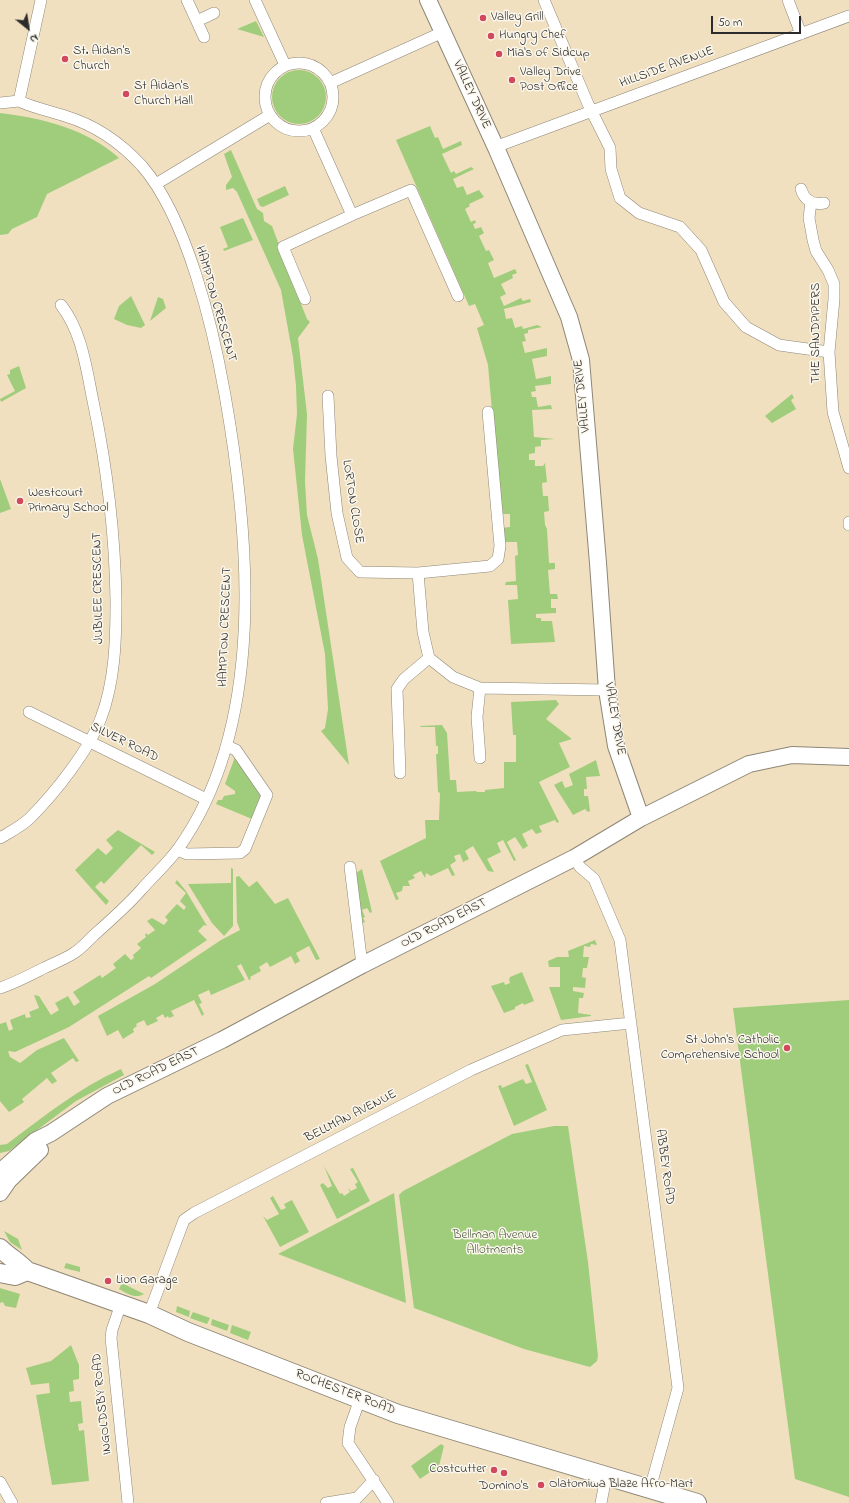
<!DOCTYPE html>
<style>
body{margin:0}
#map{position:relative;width:849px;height:1503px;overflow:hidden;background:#f0e0c0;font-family:"Indie Flower",sans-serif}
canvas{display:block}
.north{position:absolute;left:8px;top:8px;width:40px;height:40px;-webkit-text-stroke:3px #fbf7ec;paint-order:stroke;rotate:150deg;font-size:11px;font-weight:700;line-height:16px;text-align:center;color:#2b2b2b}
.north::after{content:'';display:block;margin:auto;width:14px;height:18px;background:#2b2b2b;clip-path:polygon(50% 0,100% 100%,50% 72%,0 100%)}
.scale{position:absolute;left:711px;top:16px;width:90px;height:18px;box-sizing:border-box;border:2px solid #2b2b2b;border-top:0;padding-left:5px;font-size:12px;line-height:14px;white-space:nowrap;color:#2b2b2b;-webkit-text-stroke:3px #fbf7ec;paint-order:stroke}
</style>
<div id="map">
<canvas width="849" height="1503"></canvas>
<div class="north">N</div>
<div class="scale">50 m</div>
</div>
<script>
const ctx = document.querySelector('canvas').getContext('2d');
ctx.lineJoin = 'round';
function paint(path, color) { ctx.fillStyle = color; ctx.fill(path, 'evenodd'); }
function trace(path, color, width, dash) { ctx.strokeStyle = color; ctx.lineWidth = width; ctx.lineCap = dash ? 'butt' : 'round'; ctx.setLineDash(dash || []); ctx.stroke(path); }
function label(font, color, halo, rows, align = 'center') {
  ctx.font = font + ' "Indie Flower",sans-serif'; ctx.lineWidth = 3; ctx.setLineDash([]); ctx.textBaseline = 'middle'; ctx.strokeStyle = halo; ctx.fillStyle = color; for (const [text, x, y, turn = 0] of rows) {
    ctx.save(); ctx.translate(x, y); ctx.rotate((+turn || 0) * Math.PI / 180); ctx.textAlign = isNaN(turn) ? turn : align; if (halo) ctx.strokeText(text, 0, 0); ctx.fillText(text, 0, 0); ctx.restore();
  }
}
const green = new Path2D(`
 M256,21L264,37L237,29Z
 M272 97a27 27 0 1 1 54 0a27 27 0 1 1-54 0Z
 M0,113C42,118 87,129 119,158L47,194L37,217L12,229L8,234L0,235Z
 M430,126L435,138L438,137L443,149L461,141L462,145L442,154L451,173L454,171L456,174L471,167L474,169L453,179L457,188L463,186L467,195L479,190L484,197L469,204L470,206L465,209L471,222L475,220L476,223L473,224L475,229L481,227L484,233L479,236L486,251L489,250L494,260L488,263L494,278L515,269L517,273L512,275L513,278L501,284L506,294L500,297L504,306L521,298L523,301L530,299L531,302L504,309L506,319L512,318L515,328L522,326L523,329L537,325L542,327L528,330V333L524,334L526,341L522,342L525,353L547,348V356L532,359L536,379L551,376V384L535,386L536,391L531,392L532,397H536L538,407L551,405L552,409L532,410L534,437L555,439L541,440V446L535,447V453L529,454V460H535V466H543L545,463L547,482L542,483L543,496H548L549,511L544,512L545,525L547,529L549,563H555V569L548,570L550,594H557L558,599H551V608H556V613L536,614V618H541V621H552L555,642L511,644L508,600L518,599L517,585H505L506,582L516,581L515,556L518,555L517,542H503L502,528L510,527V514H501L488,365L477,328L484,325L475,304L469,306L396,140Z
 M231,150L257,209L263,213L264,221L272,226L303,309L307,319L310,322L298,338L307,414L305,482L307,515L318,559L349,765L321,731L325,728L328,709L325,654L302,535L293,449L297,414L296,386L293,357L281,290L237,192L233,188L226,190V185L232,177L224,154Z
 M285,186L289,195L263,207L260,206L257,199Z
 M243,218L253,240L224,251L223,249L228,247L220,227Z
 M131,296L145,325L141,328L127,325L114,319L119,306Z
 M158,297L163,299L166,308L150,321Z
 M19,366L26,388L1,402L0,399L15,391L7,375L10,374V370Z
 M792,394L794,398L791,400L796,409L772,423L765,416Z
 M0,479L11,509L0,513Z
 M556,700L559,704L546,719L572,739L559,743L570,767L539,782L559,822L557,823L555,820L539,826L542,832L536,834L532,829L522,834L528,846L523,849L515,837L507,842L516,860L514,861L503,840L497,843L501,852L487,859L494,872L488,871L473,846L465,851L469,859L463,862L460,854L454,856L456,861L450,865L455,875L452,876L448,868L431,876L426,873L425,878L421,871L413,875L415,878L408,881L410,886H403L402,891L396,893L399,899L396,900L380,861L426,838L425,820H439L440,793L438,792L436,754H438V746H436L435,727H421L420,726L442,725L447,733L450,780H456L457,792L476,791L477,792H485V790L504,788V762H516V735H513L511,702Z
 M235,757L263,793L252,819L216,804L218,800H222L224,796L235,794V791L225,784Z
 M596,760L600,776L586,777L587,789H584V796H588L590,811L588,812L585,809L573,815L554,785L562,781L565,788L573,785L569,774Z
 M118,830L155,852L152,855L141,845L104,884L101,881L95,887L109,901L106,905L75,870L98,848L106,855L113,848L106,840Z
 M231,868L233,869V926L224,936L212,923L188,884L231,883Z
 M362,869L372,912L370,913L367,908L362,910L365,917L363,918L365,922L361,924L356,873Z
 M239,876L249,887L257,881L275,904L288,898L320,959L316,960L309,946L296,953L300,961L295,964L291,956L270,967L267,962L259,967L261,971L250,977L251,979L249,980L241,964L237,966L245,980L211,995L209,990L198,995L202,1003L199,1004L204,1014L202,1016L194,1000L171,1011L174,1016L169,1018L168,1016L165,1018L163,1014L156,1018L158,1021L147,1026L144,1020L136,1024L137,1026L133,1029L134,1032L123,1039L118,1030L107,1036L98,1016L155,984L221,940L240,930L237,922L236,877Z
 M177,880L186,891L207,926L204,925L198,931L207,940L151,978L149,976L69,1027L15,1052L8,1051L10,1057L20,1063L37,1050L64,1038L79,1061L76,1062L73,1058L51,1073L57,1081L52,1084L47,1078L22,1099L24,1102L9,1112L0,1101V1024L6,1022L9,1031L13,1029L10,1020L25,1014L26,1018L31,1017L29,1012L39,1008L34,995L39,996L51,1015L59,1010L55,1003L68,996L74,1006L80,1002L73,992L100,975L102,978L116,968L113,964L125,954L131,960L134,958L133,955L141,948L137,944L146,937L145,935L146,933L148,935L155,930L147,921L152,918L164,925L168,920L165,917L177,904L184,910L186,907L180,901L186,893L175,883Z
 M595,940L597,945L591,944L590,947L584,946L583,957H589L587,968H583L582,977L586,978L585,988L573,987V991L584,993L583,998H579L578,1013L591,1015V1016L561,1020L549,987H560V967H549L548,961L557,957H569L568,951Z
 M522,972L534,1001L524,1005L523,1003L515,1007V1009L504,1013L491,986L504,982L505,985L510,983L509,979L510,977Z
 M849,1000V1497L795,1479L733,1008Z
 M528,1064L547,1110L514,1126L498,1086L501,1085L502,1088L523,1079L526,1084L532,1082L525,1065Z
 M121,1069L124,1075L76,1101L9,1151L0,1153V1145L7,1144C44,1116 79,1088 121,1069Z
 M554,1126H568L588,1262L598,1356L597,1361L590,1367L524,1349L414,1308L399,1195L403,1191L512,1134Z
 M324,1166L340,1194L342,1193L344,1196L350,1192L348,1188L351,1191L357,1188L355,1184L358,1182L350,1169L353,1168L370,1201L337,1219L320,1185L323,1183L328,1188L332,1186Z
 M394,1193L406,1303L278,1254Z
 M273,1196L281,1210L286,1208L284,1204L292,1200L309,1232L280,1247L263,1216L267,1220L279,1214L270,1198Z
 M4,1231L18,1239L22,1250L10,1242Z
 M66,1263L80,1267V1272L64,1268Z
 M122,1283L144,1294C136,1299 127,1294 119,1289Z
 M0,1288L20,1294L16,1308L5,1306L3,1302L0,1303Z
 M177,1306L190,1311L189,1317L176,1312Z
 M193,1312L210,1318L207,1324L190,1318Z
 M212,1319L229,1325L227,1331L211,1325Z
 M232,1325L251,1332L248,1340L230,1333Z
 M71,1345L79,1365V1379L73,1380L74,1391L69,1392L70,1402L81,1401L83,1423L78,1424L79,1431L84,1430L89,1481L52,1485L36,1395L50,1393L49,1383L31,1385L26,1368L51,1361Z
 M441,1444L444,1446L439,1466L420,1479L411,1466Z`);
const street = new Path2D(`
 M187,0L204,37
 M255,0L285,65
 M544,0L588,104L610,148L611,169L620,198L639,213L680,227L701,250L724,302L746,327L779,345L829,352
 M788,0L801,34
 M197,21L214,13
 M265 97a34 34 0 1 1 68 0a34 34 0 1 1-68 0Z
 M330,83L443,32
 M19,101L41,0
 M0,103L19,101
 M495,147L849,16
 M156,184L270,115
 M801,189C804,200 813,205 824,203
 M811,202L809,218L813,240L816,251L828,270L834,284V299L829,352L833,412L849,468
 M352,215L411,190L458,296
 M305,299L283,247L352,215L313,128
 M328,396L331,456L337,513L347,558L360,572L418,573L423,632L429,658L404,679L397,689L400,773
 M849,522V525
 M418,573L490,566L498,559L500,546L488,412
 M429,658L453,677L480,688L607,690
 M29,712L206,799
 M480,758L477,717L480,688
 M0,838C10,832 22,826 30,818C55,793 89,750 101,718C115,681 116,640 116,601C115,534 107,467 93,401C86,367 82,332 61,305
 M177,850L187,854L240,853L245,849L267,795L236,750L227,746
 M574,858L580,867L594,879L620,940L678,1388L650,1489
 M350,867L362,965
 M0,988C15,983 30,975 44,968C54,963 65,959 74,953C81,949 88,941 94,935C111,920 127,906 141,890C153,876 167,864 178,849C267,725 250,537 225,395C213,327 187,218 142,166C121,143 95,125 65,116C50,111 34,108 19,101
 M121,1304L112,1330L111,1338L128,1503
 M149,1314L184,1220L194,1213L471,1070L562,1030L631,1023
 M360,1399L350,1427L348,1443L388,1503
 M0,1482L12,1503
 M326,1503L357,1498L374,1480
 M601,1503L606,1477`);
const secondary = new Path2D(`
 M428,0L497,150L569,317L581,360L598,563L607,690L616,746L641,818
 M0,1172L35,1141L51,1133L107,1096L222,1040L362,965L574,858L641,818L749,764L792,755L849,757
 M0,1193L9,1180L40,1150`);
const primary = new Path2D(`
 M0,1248C9,1257 19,1262 27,1271
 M0,1273L15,1276L27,1271L36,1274L149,1314L188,1332L398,1414L697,1503`);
const markers = [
 [483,18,4,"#d1495b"],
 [491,36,4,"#d1495b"],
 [499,54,4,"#d1495b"],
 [65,59,4,"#d1495b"],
 [512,80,4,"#d1495b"],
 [126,94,4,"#d1495b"],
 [20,501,4,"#d1495b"],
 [787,1048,4,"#d1495b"],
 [108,1281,4,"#d1495b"],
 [494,1470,4,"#d1495b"],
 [504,1473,4,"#d1495b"],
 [541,1485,4,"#d1495b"]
];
const poiNames = [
 ["Valley Grill",491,18],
 ["Hungry Chef",499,36],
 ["St. Aidan's",73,52],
 ["Church",73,67],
 ["Mia's of Sidcup",507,54],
 ["Valley Drive",520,73],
 ["Post Office",520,88],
 ["St Aidan's",134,87],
 ["Church Hall",134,102],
 ["Westcourt",28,494],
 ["Primary School",28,509],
 ["St John's Catholic",779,1041,"right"],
 ["Comprehensive School",779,1056,"right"],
 ["Lion Garage",116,1281],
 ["Costcutter",486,1470,"right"],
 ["Olatomiwa Blaze Afro-Mart",549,1485],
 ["Domino's",504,1487,"center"]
];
const streetNames = [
 ["HILLSIDE AVENUE",667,68,-20],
 ["VALLEY DRIVE",471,95,65],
 ["HAMPTON CRESCENT",215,304,74],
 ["THE SANDPIPERS",817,333,-90],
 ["VALLEY DRIVE",583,396,-96],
 ["LORTON CLOSE",352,502,81],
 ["JUBILEE CRESCENT",99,588,-91],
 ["HAMPTON CRESCENT",226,627,-88],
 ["VALLEY DRIVE",614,719,80],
 ["SILVER ROAD",124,743,26],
 ["OLD ROAD EAST",444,924,-27],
 ["OLD ROAD EAST",156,1072,-26],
 ["BELLMAN AVENUE",351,1117,-27],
 ["ABBEY ROAD",664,1167,82],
 ["ROCHESTER ROAD",345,1393,21],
 ["INGOLDSBY ROAD",103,1404,-96]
];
const parkNames = [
 ["Bellman Avenue",495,1236],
 ["Allotments",495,1251]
];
paint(green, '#a0cd7b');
trace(street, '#8e8676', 12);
trace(secondary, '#8e8676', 18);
trace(primary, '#8e8676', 20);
trace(street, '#fff', 11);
trace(secondary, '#fff', 16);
trace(primary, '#fff', 18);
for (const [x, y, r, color] of markers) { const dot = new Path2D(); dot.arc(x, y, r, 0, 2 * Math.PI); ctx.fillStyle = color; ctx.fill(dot); trace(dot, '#fbf7ec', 1.5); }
label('13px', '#2b2b2b', '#fbf7ec', poiNames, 'left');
label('13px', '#2b2b2b', '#fbf7ec', streetNames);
label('13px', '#4e5c43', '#fbf7ec', parkNames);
</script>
